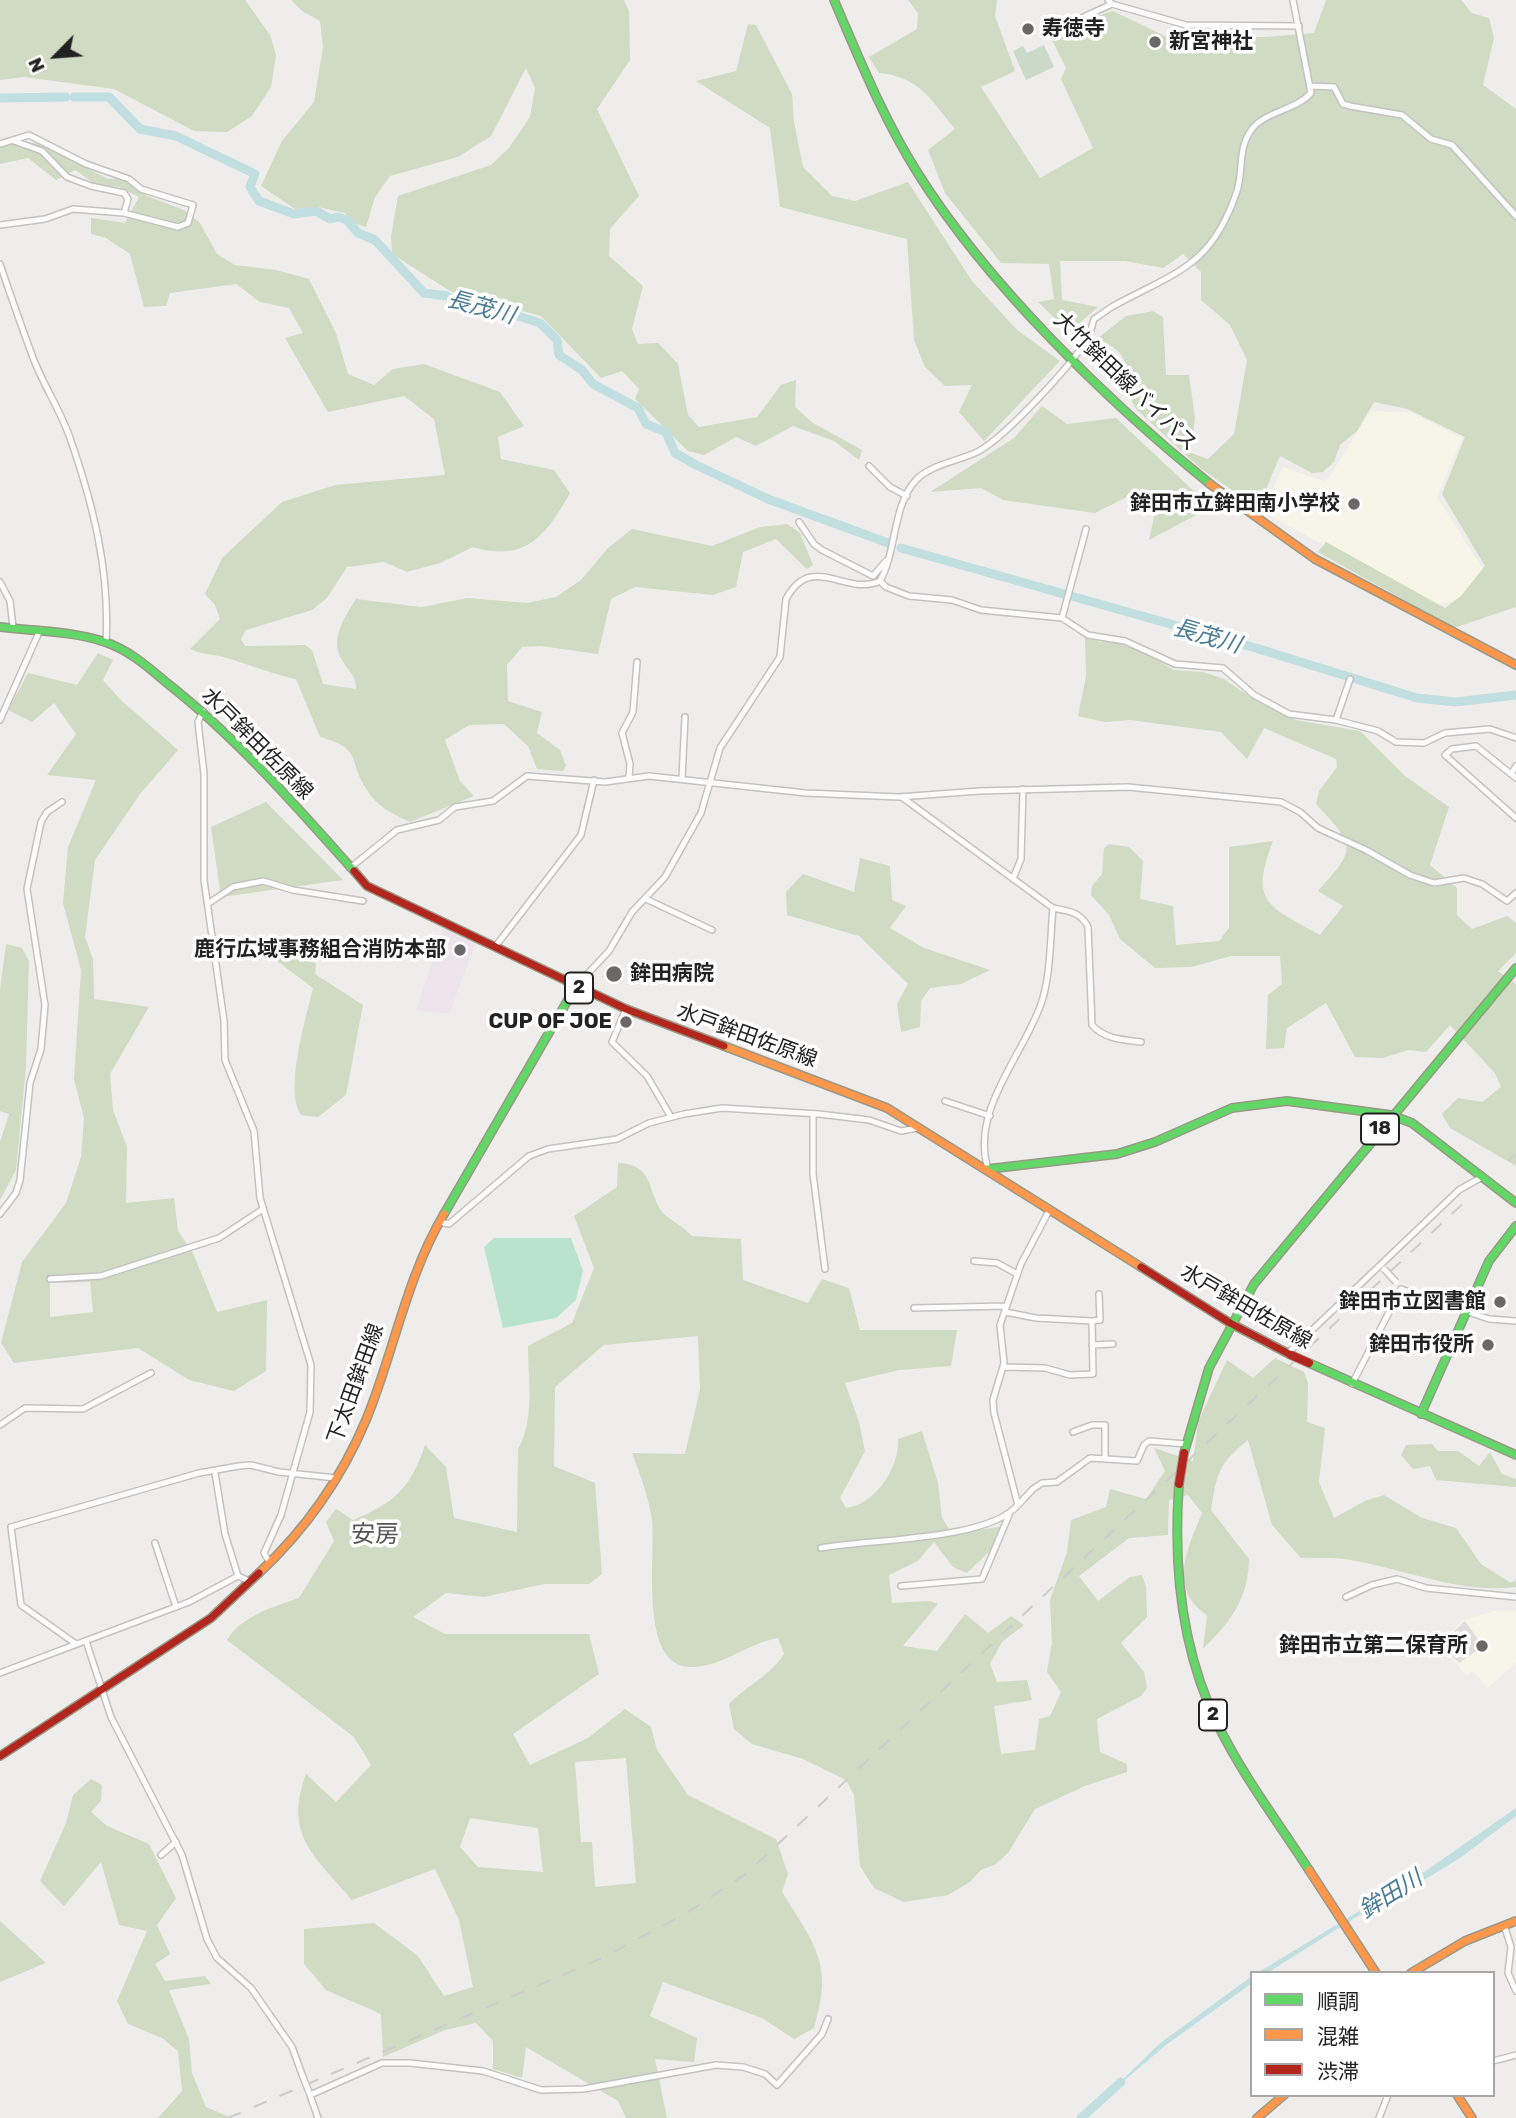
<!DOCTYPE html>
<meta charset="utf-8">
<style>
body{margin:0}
#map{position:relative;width:1516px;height:2118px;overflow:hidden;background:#efedeb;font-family:Rubik,"Noto Sans JP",sans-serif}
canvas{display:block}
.legend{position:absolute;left:1250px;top:1971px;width:245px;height:126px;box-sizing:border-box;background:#fff;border:2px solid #a7a7a7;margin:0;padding:9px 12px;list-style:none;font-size:21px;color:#222}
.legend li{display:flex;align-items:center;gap:14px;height:35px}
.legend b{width:35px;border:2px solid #a7a7a7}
.north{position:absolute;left:21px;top:21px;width:70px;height:70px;-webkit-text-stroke:5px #fff;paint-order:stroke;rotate:245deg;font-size:19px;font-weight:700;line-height:28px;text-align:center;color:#222}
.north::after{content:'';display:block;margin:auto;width:24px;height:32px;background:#222;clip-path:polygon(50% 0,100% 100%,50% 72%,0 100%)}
</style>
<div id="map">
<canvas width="1516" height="2118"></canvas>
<ul class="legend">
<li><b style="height:9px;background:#63d668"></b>順調</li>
<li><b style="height:9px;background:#ff974d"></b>混雑</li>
<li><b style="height:9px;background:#b3261e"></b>渋滞</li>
</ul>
<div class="north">N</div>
</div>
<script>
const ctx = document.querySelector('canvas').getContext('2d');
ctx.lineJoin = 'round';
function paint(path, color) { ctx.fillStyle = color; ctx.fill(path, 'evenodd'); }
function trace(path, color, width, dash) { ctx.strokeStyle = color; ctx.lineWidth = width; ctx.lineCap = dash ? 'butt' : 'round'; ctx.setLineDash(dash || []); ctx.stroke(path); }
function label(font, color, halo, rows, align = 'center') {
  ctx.font = font + ' Rubik,"Noto Sans JP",sans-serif'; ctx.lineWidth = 7; ctx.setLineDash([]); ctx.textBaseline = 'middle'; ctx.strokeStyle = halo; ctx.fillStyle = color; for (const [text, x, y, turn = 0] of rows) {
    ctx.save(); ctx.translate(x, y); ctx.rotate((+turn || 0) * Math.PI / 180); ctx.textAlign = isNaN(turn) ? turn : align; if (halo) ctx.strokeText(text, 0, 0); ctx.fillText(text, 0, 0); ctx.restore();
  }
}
const industrial = new Path2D(`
 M444,926L476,942L449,1014L416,1010Z`);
const education = new Path2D(`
 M1371,411L1412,413L1462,438L1437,497L1483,569L1469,597L1436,605L1263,512L1283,467L1326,482Z
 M1494,1611H1516V1663L1488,1688L1473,1672L1466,1675L1449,1655L1445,1638L1464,1620Z`);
const religious = new Path2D(`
 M1465,1621L1483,1646L1459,1663L1450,1654L1447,1638Z`);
const forest = new Path2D(`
 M0,0H245L270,35L276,55L271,87L252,116L227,132L194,131L114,89L24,77L0,80Z
 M291,0H624L629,11L630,60L597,109L639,196L610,229L609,256L643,286L632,329L638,344L658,343L678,364L688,415L699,427L757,417L781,385L796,380L795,407L813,423L862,450L859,460L834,441L793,426L756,446L736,437L704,455L688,451L635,399L639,389L622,371L601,378L541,316L450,291L392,254L391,236L398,196L491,165L509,148L530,117L535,88L526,68L491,136L458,157L390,176L375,197L366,227L353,223L345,213L318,207L295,209L261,186L282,141L314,102L323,47L320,21L302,11Z
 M908,0H997L995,16L1015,71L981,87L1040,178L1093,148L1061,79L1066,68L1052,40L1097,16L1113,11L1167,37H1266L1314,33L1326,0H1461L1472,13L1489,18L1494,38L1483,85L1516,109V607L1454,628L1318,552L1326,542L1445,608L1461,596L1485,566L1442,494L1465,437L1407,409L1374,402L1357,431L1340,445L1334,462L1323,472L1312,473L1280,456L1258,508L1200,468L1136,409C1126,393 1132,370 1121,355C1117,348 1104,343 1098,338L1126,316L1153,311L1163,317L1166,375H1189L1195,418L1191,453L1208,459L1234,434L1247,360L1230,325L1201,300V272L1183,254L1163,268L1125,261H1060L1062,300L1098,307L1069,332L1038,302L1054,299L1049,264L1001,263L945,193L928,150L955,129C931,100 920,77 879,73L869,57L917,29L918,13Z
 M748,24L756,25L792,94L794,122L803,167L832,196L855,201L908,182L972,281L1017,330L1060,361L984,441L959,412L972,385L945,386L925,367L914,340L907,239L780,207L770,128L696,81L736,71Z
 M20,141L41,144L108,179L122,178L147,196L184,210L200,223L217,254L235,265L276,270L309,279L336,333L348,374L374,385L393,369L424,364L500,392L524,426L498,437L501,459L554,470L570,493C546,535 526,563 473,547L440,563L407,572L384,562L347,567L327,598L312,610L246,630L241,639L245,646L305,645L312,650L323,684L356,689C356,675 349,672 342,660C329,640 345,616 356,599L422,607L468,598L527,603L556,597L581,580L608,548L632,529L712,546L760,527L787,524L800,533L813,565L807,569L776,539L743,552L736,587L713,595L635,587L611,599L598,654L541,646L522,647L507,665L508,701L542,712L537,733L560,750L566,766L563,771L537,769L528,746L504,724L469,725L445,740L460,781L474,796L410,822C394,815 376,806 367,790C347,760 364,749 320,737L296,679C271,674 251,665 227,658C214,654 203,655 190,649L220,619L215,605L205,594L222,558L282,502L335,485L445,475L434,419L404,396L328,412L285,338L303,333L289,308L260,302L236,284L170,293L166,306L144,307L130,254L106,238L91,234V218L125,223L139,197L119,187L95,184L75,170L56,180L28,158L0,164V146Z
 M1042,406L1067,424L1116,418L1211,507L1149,540L1155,512L1137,492L1095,513L1003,500L981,488L930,492L1014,438Z
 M1085,637L1100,642L1110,640L1148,654L1174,670L1203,672L1222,678L1258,702L1296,720L1360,731L1405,776L1449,807L1430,865L1457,888V915L1472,929L1507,916L1516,923V953L1498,971L1516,984V1166L1450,1128L1442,1114L1458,1098L1482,1102L1501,1087L1495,1073L1450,1025L1426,1052L1408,1050L1383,1058L1355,1057L1326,1003L1287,1028L1284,1048L1266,1049L1268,995L1282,984L1280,956H1231L1191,967L1155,968L1120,939L1109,915L1091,895L1092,886L1102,874L1104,848L1109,844L1129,847L1143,861L1140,899L1173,906L1176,945L1219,941L1229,928V847L1273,841C1249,903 1268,906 1320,935L1343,906L1318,891C1357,848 1356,847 1316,804L1319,791L1337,767L1336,759L1264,728L1247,759L1221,732L1130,720L1105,722L1078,716L1086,676Z
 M98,653L113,660L103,680L122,701L178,750L140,794L95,860L85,937L93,959L94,999L149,1007L110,1074L113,1110L127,1147L126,1203L174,1198L178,1231L193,1253L217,1312L267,1300L266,1371L234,1391L189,1380L138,1348L14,1363L1,1343L22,1262L66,1203L81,1157L84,1118L74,1079L81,970L63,903L68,847L96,780L47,775L76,734L54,703L32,722L8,710L28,673L77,685ZM90,1282L93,1312L50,1317V1283Z
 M266,802L343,880L221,897L211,827Z
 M860,858L890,866L892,900L906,906L890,928L924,948L990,970L961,984L930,988L921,1001L920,1027L901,1032L897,1004L908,984L859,936L787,915L786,892L803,874L854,892Z
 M6,944L22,948L29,961L26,1067L16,1170L0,1200V1142L9,1114L0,1111V990Z
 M265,952L316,963L315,974L363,1005L346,1095L318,1117L301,1115C284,1090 306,1018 313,988Z
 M618,1163C654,1164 647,1191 662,1212C667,1218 684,1227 692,1236L741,1239L743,1280L808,1303L822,1279L849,1288L860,1330H957L951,1366L899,1370L845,1383L859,1422L865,1451L840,1498L846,1508C875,1505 900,1467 898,1439L922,1431L938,1483L942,1518L952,1533L1000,1527L993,1548L967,1573L953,1567L934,1542L918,1561L889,1575L892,1603L929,1601L938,1604L903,1646L937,1651L965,1614L988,1633L1011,1616L1024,1625L1002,1642L990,1664L997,1682L1027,1680L1032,1700L994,1706L1001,1754L1035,1750L1039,1719L1050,1716L1061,1692L1047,1672L1052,1643L1050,1600L1067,1552L1071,1520L1106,1507L1110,1489L1146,1499L1165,1471L1154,1448L1193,1461L1198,1422L1227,1360L1253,1378L1275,1358L1304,1372L1308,1383L1307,1422L1325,1428L1319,1482L1334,1518L1365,1501L1384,1495L1422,1518L1456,1528L1481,1564L1511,1583L1516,1580V1587C1459,1594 1405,1569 1350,1560C1334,1557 1317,1558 1301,1558L1272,1525L1248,1440C1218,1464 1217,1473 1211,1510L1249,1559C1248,1600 1231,1621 1203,1649L1207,1615C1167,1588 1188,1548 1202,1513L1188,1495L1169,1500L1168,1535L1129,1538L1079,1576L1098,1601L1130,1577L1142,1575L1146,1587L1147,1617L1121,1643L1144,1672L1147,1688L1141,1696L1097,1719L1100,1752L1127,1764V1772L1085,1786L1035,1809L1008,1853L996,1864L981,1870L970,1882L948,1895L904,1902L874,1888L860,1866L854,1795L846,1780L803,1759L752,1744L734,1729L729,1704C747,1685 769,1677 784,1654L778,1638C748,1643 722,1667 691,1667C638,1668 656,1555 652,1520C649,1498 640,1474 632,1453L685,1454L700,1389L698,1336L604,1345L555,1387L554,1466L595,1483L602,1574L589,1584H544L484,1597L446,1593L413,1617L445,1634H589L599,1674L513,1734L530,1765L588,1738L625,1709L651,1727L657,1750L688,1795L776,1839L788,1874L782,1892C815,1945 834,1964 814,2028L794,2039L762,2018L663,1982L650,2016L697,2038L694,2062L655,2059L667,2118H626L618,2101L526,2047L522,2078L493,2069V2041L476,2023L445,2030L383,2057L381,2014L326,1990L304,1964V1929L374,1923L418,1956L444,1996L473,1987L459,1920L435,1869L352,1900C315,1856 283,1836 306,1774L336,1802L371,1765L354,1737L227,1640C240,1617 274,1606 299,1598L334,1541L326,1522L336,1509L353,1520C394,1503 411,1488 425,1445L446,1467L454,1518L517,1532L518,1449C535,1420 528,1379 528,1346L572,1323L594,1268L574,1216L617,1187ZM626,1758L636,1883L595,1887L592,1842H581L575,1762ZM470,1818L538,1828L543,1872L478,1867L460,1847Z
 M1432,1444L1438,1451H1458L1479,1466L1490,1452L1502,1474L1516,1479V1487L1436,1480L1430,1466L1413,1469L1401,1455L1406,1445Z
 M91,1779L102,1785L101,1801L91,1812L107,1826L149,1844L176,1898L157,1925L170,1954L155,1964L165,1981L205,1976L211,1984L169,1990L189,2039L192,2073L206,2107L232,2118H158L182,2091L178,2051L162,2038L128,2024L117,2001L147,1931L119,1925L101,1862L64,1906L40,1881L66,1823L73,1795Z
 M0,1921L46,1963L0,1982Z`);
const cemetery = new Path2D(`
 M1044,45L1054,67L1026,80L1013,51L1023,46L1027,53Z`);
const pitch = new Path2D(`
 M494,1238H571L583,1271L576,1300L556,1318L503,1328L484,1247Z`);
const water = new Path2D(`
 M1516,1808V1816L1460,1858L1391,1900L1374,1906L1267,1973H1257L1427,1870Z
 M1252,1976V1983L1166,2045L1106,2096L1159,2044Z`);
const river = new Path2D(`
 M74,97H109L140,129L176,136L255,174L250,187L259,201L294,214L316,211L330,219L338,217L347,220L358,233L375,240L424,293L447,296L459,305L496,309L540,323L557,340L559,355L582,370L593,384L638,408L646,424L666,432L675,453L696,465L768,499L891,544
 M0,98L66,97
 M901,548L1259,649L1417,698L1456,702L1516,695
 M1081,2118L1121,2082`);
const street = new Path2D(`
 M1108,0L1112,4L1186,25L1299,26
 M1055,30L1112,4
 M1311,86L1334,87L1343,104L1350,106L1402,115L1431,139L1452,145L1516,216
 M14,141L42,151L67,177L91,186L124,193L128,199L124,213
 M0,144L29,135L86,164L129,179L141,189L193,205L188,223L178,227L124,213L73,209L45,219L0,225
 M0,264C10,294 21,325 32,355C42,383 60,409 70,438C93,504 110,571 106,642
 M869,466L890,487L907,496
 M799,522L814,544L822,550L873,576L886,561
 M880,581L886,587L909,596L952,600L981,610L1062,618L1088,635L1125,641L1175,664L1223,668L1254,695L1289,714L1336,720L1378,731L1396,742L1424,743L1445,733L1490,729L1516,738
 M0,582L10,601L13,627
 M1062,618L1086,529
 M203,711L198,722L204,774V880L224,1021L225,1060L254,1131L260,1198L311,1365L310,1412L281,1515L264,1553L270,1563
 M0,720L40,630
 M1336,720L1350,679
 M1516,766L1511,774L1516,778
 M1511,774L1476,746L1452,749L1445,755L1516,818
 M629,777L630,764L622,733L633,712L637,662
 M682,779L685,717
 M903,798L1053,908C1068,911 1081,912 1088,927L1092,1025C1104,1039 1124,1040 1141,1042
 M350,868L397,830L439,820L455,807L493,801L527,776L605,782L649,776L806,793L899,797L979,791L1128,787L1281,802L1300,812L1318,828L1366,850L1410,875L1434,883L1464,878L1482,884L1507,901L1516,893
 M1013,879L1021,859L1023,789
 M646,899L712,930
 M209,903L233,887L263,881L293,890L363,901
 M495,947L581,835L594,780
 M576,986L609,951L632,912L665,877L701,813L720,748L780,657L786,599C812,551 845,597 880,581C897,551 892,506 916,480C931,464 960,461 979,451C1006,436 1071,366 1087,339C1091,333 1092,325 1094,319C1102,314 1109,308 1117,304C1179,271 1212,265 1237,191C1244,169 1237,149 1252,129C1266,111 1296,110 1311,93L1293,0
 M626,1009L612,1042L647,1076L671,1117
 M945,1101L990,1116
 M813,1114V1174L825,1269
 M988,1169C970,1110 1023,1056 1041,1004C1051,975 1050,939 1053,908
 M0,1214L16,1193L20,1180L30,1083L41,1049L45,1005L27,889L41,822L47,812L62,802
 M439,1222L449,1224L529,1156L548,1149L617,1139L649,1123L684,1114L722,1108L819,1114L869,1120L901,1131L918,1128
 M974,1261L997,1263L1017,1274
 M50,1279L101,1276L219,1238L263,1209
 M914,1308L1006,1306
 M1092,1321L1100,1320L1099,1294
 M1092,1345L1113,1344
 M1288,1353L1459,1190L1482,1177
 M1004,1367L1045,1368L1070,1375L1093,1374L1092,1321L1036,1318L1005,1312
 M1352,1384L1401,1289L1489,1319L1516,1321
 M0,1425L25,1408L83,1409L151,1373
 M1073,1432L1092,1425H1105V1459
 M215,1473L225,1534L238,1576
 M1018,1505L1033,1489L1042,1483L1057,1482L1090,1458L1137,1461L1144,1445L1149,1441L1186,1444
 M155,1543L176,1607
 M821,1548C868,1539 987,1541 1018,1505L994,1413L993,1400L1004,1363L1000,1325L1021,1264L1050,1209
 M901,1586L982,1579L1009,1515
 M1346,1597L1372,1585L1397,1579L1426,1588L1516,1597
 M86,1641L111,1717L182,1855L207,1939L217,1958L251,1988L292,2047L303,2077
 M76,1644L21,1605L11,1527L199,1473L239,1466L251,1465L279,1472L336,1478
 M0,1673L189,1602L238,1576L251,1582
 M161,1855L176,1842
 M1504,1925L1511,1947L1508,1973L1516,1991
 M1493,2061L1516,2055
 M310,2095L382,2063H410L483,2071L541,2090L584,2089L716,2065L743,2067L765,2074L777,2085L822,2034L828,2019
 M310,2095L318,2118
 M1379,2118L1388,2095`);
const fast = new Path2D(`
 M834,0C859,58 883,118 917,172C987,284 1107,401 1210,484
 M0,627C34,631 73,631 105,642C129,650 148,667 167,683C237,738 295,805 354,871
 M988,1169L1117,1154L1155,1142L1232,1108L1287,1101L1391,1115L1412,1123L1516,1203
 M444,1214L576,986
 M1309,1363L1516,1455
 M1421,1414L1489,1261L1516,1226
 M1184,1453L1209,1368L1254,1284L1516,968
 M1179,1484C1173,1567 1181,1650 1218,1725C1243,1776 1278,1822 1309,1870`);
const slow = new Path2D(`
 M1210,484L1315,559L1516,665
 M724,1046L887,1108L1141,1267
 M259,1573C305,1530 342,1477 366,1420C394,1352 406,1278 444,1214
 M1309,1870L1376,1973
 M1411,1973L1465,1941L1516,1921
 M1457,2095L1472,2118
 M1257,2118L1284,2095`);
const jam = new Path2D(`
 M354,871L367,886L626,1009L724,1046
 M1141,1267L1230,1323L1291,1355
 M0,1756L211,1618L259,1573`);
const rail = new Path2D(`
 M1508,1161L1516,1154
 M228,2118L600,1959L685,1914L747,1873L1471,1196`);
const streetBridge = new Path2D(`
 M1384,1269L1396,1282
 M303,2077L309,2092`);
const jamBridge = new Path2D(`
 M1291,1355L1309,1363
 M1179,1484L1184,1453`);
const markers = [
 [1028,29,7,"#6a6968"],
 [1155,42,7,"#6a6968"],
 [1354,504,7,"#6a6968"],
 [460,950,7,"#6a6968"],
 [614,974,9,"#6a6968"],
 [626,1022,7,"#6a6968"],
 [1500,1302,7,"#6a6968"],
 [1488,1345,7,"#6a6968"],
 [1482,1646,7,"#6a6968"]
];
const shields = [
 [579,988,28],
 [1380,1129,38],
 [1213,1715,28]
];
const shieldNames = [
 ["2",579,988],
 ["18",1380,1129],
 ["2",1213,1715]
];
const poiNames = [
 ["寿徳寺",1042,29,"left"],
 ["新宮神社",1169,42,"left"],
 ["鉾田市立鉾田南小学校",1340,504],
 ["鹿行広域事務組合消防本部",446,950],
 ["鉾田病院",630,974,"left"],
 ["CUP OF JOE",612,1022],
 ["鉾田市立図書館",1486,1302],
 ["鉾田市役所",1474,1345],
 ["鉾田市立第二保育所",1468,1646]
];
const streetNames = [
 ["大竹鉾田線バイパス",1125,382,44],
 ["水戸鉾田佐原線",257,744,45],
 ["水戸鉾田佐原線",747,1036,20],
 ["水戸鉾田佐原線",1246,1307,30],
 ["下太田鉾田線",356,1384,-70]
];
const waterNames = [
 ["長茂川",481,308,15],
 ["長茂川",1207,637,16],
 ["鉾田川",1391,1895,-32]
];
const quarterNames = [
 ["安房",375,1535]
];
paint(industrial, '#ece4ea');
paint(education, '#f7f4e8');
paint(religious, '#dedddc');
paint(forest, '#cfdbc2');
paint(cemetery, '#cad9c8');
paint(pitch, '#b9e3cc');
paint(water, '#c1dee0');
trace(river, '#c1dee0', 9);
trace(street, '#c3c2c1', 8);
trace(fast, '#999884', 10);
trace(slow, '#999884', 10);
trace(jam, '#999884', 10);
trace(street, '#fdfcfc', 5);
trace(fast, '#63d668', 7);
trace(slow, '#ff974d', 7);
trace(jam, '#b3261e', 7);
trace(rail, '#ccc', 2, [14, 14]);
trace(streetBridge, '#c3c2c1', 8, []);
trace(jamBridge, '#a59788', 10, []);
trace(streetBridge, '#fdfcfc', 5);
trace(jamBridge, '#b3261e', 8);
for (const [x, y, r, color] of markers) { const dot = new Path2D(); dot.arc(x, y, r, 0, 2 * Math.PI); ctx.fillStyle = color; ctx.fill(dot); trace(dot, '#fff', 2.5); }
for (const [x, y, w] of shields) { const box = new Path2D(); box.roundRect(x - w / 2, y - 15.5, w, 31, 5); ctx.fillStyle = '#fff'; ctx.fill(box); trace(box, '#222', 2); }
label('bold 19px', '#222', null, shieldNames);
label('bold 21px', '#222', '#fff', poiNames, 'right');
label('21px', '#222', '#fff', streetNames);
label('italic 23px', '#497a95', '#fff', waterNames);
label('24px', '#555', '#fff', quarterNames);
</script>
